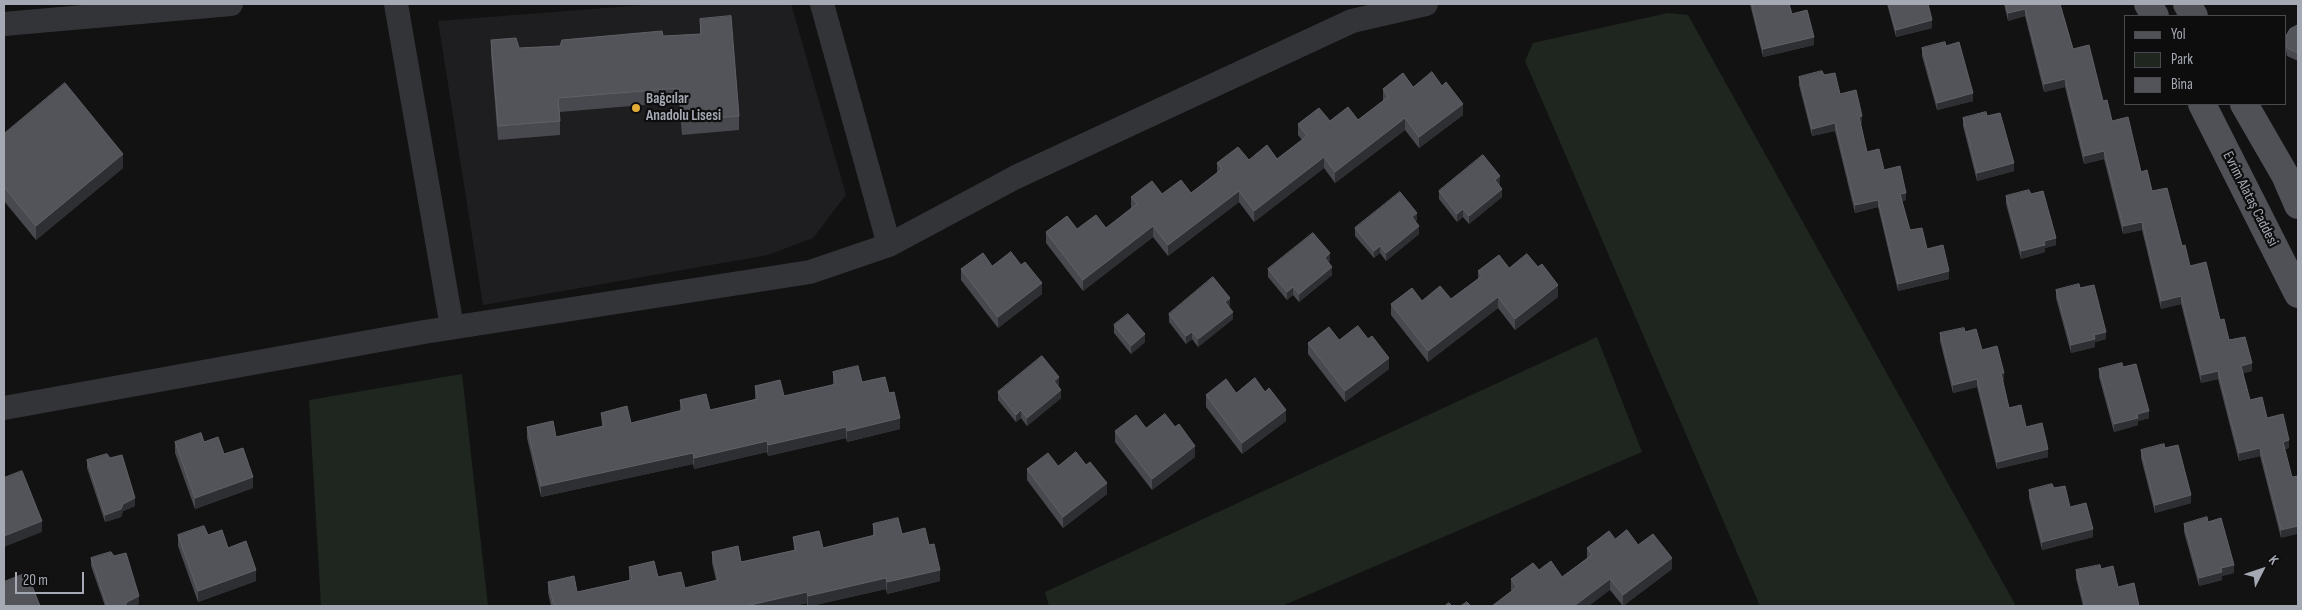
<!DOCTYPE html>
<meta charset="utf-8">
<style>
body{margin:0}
#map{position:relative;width:2302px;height:610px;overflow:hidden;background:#121213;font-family:"Sofia Sans Condensed",sans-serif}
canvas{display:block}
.frame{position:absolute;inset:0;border:5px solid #a4a9b3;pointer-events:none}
.legend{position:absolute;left:2124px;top:15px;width:162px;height:90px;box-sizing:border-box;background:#0d0d0e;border:1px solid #494b50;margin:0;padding:6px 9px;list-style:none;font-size:15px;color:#a4a9b3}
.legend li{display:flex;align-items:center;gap:10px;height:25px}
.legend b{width:25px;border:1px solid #494b50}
.north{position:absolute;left:2237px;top:545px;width:50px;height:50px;-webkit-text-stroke:4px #0d0d0e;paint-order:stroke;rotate:49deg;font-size:14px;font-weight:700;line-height:20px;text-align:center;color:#a4a9b3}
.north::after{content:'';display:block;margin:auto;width:18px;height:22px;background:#a4a9b3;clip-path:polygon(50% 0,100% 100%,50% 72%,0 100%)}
.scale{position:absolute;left:15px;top:572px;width:69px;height:22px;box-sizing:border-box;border:2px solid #a4a9b3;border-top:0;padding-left:6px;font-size:15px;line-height:18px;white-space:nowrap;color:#a4a9b3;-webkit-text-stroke:4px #0d0d0e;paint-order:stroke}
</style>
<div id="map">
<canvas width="2302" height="610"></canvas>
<div class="frame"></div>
<ul class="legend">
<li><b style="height:6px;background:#4f5157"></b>Yol</li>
<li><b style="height:14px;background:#1e261f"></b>Park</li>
<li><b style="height:14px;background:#525459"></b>Bina</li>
</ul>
<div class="north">K</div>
<div class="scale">20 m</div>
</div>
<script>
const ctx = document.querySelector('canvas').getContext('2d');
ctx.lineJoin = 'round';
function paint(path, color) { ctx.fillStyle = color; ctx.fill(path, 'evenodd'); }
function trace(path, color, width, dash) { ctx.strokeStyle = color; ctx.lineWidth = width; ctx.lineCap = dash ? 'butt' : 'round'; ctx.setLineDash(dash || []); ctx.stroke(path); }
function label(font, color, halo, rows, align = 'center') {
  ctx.font = font + ' "Sofia Sans Condensed",sans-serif'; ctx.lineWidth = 4.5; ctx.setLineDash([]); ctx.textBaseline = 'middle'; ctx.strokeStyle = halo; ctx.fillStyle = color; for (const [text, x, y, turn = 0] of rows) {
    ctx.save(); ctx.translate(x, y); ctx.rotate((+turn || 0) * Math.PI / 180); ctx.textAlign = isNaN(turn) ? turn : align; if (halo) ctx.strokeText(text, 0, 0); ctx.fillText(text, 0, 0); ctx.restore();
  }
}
const built = new Path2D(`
 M656,4H791L846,195L813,238L768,255L483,305L438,21Z`);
const green = new Path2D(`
 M1668,13L1688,15L2016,606H1760L1525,61L1533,43Z
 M1597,337L1642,452L1282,606H1049L1045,592Z
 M462,374L488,606H321L309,400Z`);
const minor = new Path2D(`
 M396,4L452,327
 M822,4L889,245
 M4,24L231,4
 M4,408L424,332L810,272L889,245L1016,177L1352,21L1426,4`);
const major = new Path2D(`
 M2148,4L2155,16
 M2187,4L2194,16
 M2202,104L2298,294
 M2244,104L2285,175L2298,205`);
const wall = new Path2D(`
 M1750,4H1789L1792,14L1814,45L1763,57Z
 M1887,4H1928L1932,28L1896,37Z
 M2004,4H2060L2073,49L2103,101L2112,121L2182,246L2190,266L2220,320L2229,340L2252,371L2243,373L2250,400L2267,418L2289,448L2285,449L2281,538L2260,456L2239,461L2218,379L2201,383L2181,304L2161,309L2142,230L2123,234L2104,159L2084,164L2065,87L2044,92L2025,16L2008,21Z
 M700,19L739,116V130L682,135L679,102L560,112V135L498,140L491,54V40L519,48L560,46L700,34Z
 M2298,25V61L2287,56L2286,51V36Z
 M1946,46L1973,101L1937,110L1922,56V48Z
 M1824,75L1840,94L1862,124H1861L1867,152L1884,170L1906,200L1902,201L1910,230L1927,249L1949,279L1898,291L1878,207L1855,213L1835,131L1812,136L1799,85V77Z
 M1413,87L1463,115L1419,148L1405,130L1335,183L1324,168L1254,222L1239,202L1168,256L1153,237L1083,291L1046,243V232L1077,229L1106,228L1131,208V197L1162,194L1191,193L1217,173V163L1249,160L1277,159L1302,140L1298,135V124L1330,121L1358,120L1383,101V89Z
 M1987,116L2014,171L1977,181L1963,126V118Z
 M4,134L123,168L36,240L4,201Z
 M1500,184L1499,185L1502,197L1469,224L1463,217L1457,222L1439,199V191Z
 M2031,194L2056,245L2045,248V252L2021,259L2006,204V196Z
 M1417,220L1415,222L1419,234L1386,261L1380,253L1374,258L1355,236V228Z
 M1330,261L1328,262L1332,275L1299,302L1293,295L1287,300L1268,277V269Z
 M1021,265L1042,294L998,328L961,280V269L992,266Z
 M1509,268L1558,297L1515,330L1498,308L1428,362L1391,315V304L1422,301L1451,299L1478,279V271Z
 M2080,288L2106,339L2095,342V347L2071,353L2056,298V290Z
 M1230,306L1229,307L1233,319L1198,347L1192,339L1186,344L1169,322V314Z
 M1114,325L1145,342L1131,354L1114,333Z
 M1965,332L1982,350L2004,380L2002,381L2009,408L2048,457L1997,469L1977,387L1953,393L1940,341V333Z
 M1368,339L1389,369L1345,402L1308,354V343L1339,340Z
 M2123,367L2149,418L2138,421V425L2114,432L2099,377V369Z
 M833,372L862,382L889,393L900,429L847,442L846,438L768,456L767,452L694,469L693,464L541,497L527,438V427L556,437L602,426L601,413L631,423L680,411V400L710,410L755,399V386L784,396L833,385Z
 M1059,385L1058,386L1061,398L1027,426L1021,418L1016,422L998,400V392Z
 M1265,392L1286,421L1242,454L1206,407V395L1236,393Z
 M1146,428L1195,457L1152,490L1115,442V431Z
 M175,442H204L224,454L253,488L195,509L175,453Z
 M2165,448L2191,503L2155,513L2141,458V450Z
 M87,460L135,506L123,511L121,517L105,522L87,468Z
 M1058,466L1107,494L1063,528L1027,480V469Z
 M2054,488L2093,537L2042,550L2029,498V490Z
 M2208,522L2234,573L2222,576V580L2199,586L2184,532V524Z
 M873,524L902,534L929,545L940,581L887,594L886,589L811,606H807V603L794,606H551L548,593V582L577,592L629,580V567L658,577L685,588L716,580L712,563V552L741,562L794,550L793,537L823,548L873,536Z
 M178,535H208L228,548L256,581L198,602L178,546Z
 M1615,539L1638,545L1672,569L1623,606L1610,590L1512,591L1511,590V579L1539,570L1562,577L1587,558V548Z
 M91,558L139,604L134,606H105L91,566Z
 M2101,569L2118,587L2139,606H2083L2076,578V570Z`);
const shadedWall = new Path2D(`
 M2025,9V16L2008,21V13Z
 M1932,20V28L1896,37V30Z
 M1814,37V45L1763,57V49Z
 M2065,79V87L2044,92V84Z
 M1973,93V101L1937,110V103Z
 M1463,104V115L1419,148V137Z
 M1862,116V124L1859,125V117Z
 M1405,118V130L1335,183V172Z
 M1835,123V131L1812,136V129Z
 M2104,151V159L2084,164V156Z
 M123,154V168L36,240V226Z
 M1324,157V168L1254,222V211Z
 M2014,163V171L1977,181V173Z
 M1500,176V184L1495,188V180Z
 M1502,189V197L1469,224V216Z
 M1239,191V202L1168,256V245Z
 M1906,193V200L1900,202V194Z
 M1878,200V207L1855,213V205Z
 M1463,209V217L1457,222V214Z
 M1417,213V220L1412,225V217Z
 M2142,222V230L2123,234V226Z
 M1153,226V237L1083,291V280Z
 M1419,226V234L1386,261V253Z
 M2056,238V245L2045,248V252L2021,259V251L2044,241Z
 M1380,246V253L1374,258V251Z
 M1330,253V261L1325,265V258Z
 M1332,267V275L1299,302V294Z
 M1949,271V279L1898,291V284Z
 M1042,283V294L998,328V317Z
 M1558,285V297L1515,330V319Z
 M1293,287V295L1287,300V292Z
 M2181,296V304L2161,309V301Z
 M1498,297V308L1428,362V351Z
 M1230,298V306L1225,310V302Z
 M1233,312V319L1198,347V339Z
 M1192,332V339L1186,344V336Z
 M2106,332V339L2095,342V347L2071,353V345L2094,335Z
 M1145,334V342L1131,354V346Z
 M1389,358V369L1345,402V391Z
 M2252,363V371L2241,373V366Z
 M2218,371V379L2201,383V375Z
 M2001,373H2004V380L2001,381Z
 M1059,377V385L1054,389V381Z
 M1977,379V387L1953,393V385Z
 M1061,390V398L1027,426V418Z
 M1021,410V418L1016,422V415Z
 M1286,410V421L1242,454V443Z
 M2149,411V418L2138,421V425L2114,432V424L2137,414Z
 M900,418V429L847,442V431Z
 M846,427V438L768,456V445Z
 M2289,440V448L2283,450V442Z
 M767,441V452L694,469V458Z
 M1195,446V457L1152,490V479Z
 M2260,448V456L2239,461V453Z
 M2048,449V457L1997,469V462Z
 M693,453V464L541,497V486Z
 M253,477V488L195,509V498Z
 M1107,483V494L1063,528V517Z
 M2191,495V503L2155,513V505Z
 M135,498V506L123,511L121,517L105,522V515L123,504Z
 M42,521V532L4,547V536Z
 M2298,526V534L2281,538V530Z
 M2093,529V537L2042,550V542Z
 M1672,558V569L1623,606V595Z
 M2234,565V573L2222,576V580L2199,586V578L2221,568Z
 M256,570V581L198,602V591Z
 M940,570V581L887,594V582Z
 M886,578V589L811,606H808V596Z
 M1610,579V590L1589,606H1574Z
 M807,592V603L794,606H746Z
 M139,596V604L134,606H125L127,602Z`);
const building = new Path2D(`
 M1752,4H1789L1792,14L1807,10L1814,37L1763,49Z
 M1889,4H1928L1932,20L1896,30Z
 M2006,4H2060L2073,49L2089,45L2103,101L2107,100L2112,121L2128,117L2141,172L2147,170L2152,191L2167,188L2182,246L2185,245L2190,266L2206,262L2220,320L2224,319L2229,340L2245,337L2252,363L2241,366L2250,400L2262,397L2267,418L2283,414L2289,440L2283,442L2292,477L2298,476V526L2281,530L2260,448L2239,453L2218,371L2201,375L2181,296L2161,301L2142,222L2123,226L2104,151L2084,156L2065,79L2044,84L2025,9L2008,13Z
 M731,16L739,116L682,121L679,88L558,98L560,121L498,126L491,40L516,38L519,48L560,46L562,40L662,31L663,36L701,34L700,19Z
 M2298,25V53L2287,48L2286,43V36L2290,29Z
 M1945,42L1946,46L1959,42L1973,93L1937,103L1922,48Z
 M1822,71L1824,75L1835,73L1840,94L1856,90L1862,116L1859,117L1867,152L1879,149L1884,170L1900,166L1906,193L1900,194L1910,230L1922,228L1927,249L1943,245L1949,271L1898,284L1878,200L1855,205L1835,123L1812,129L1799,77Z
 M1432,72L1442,86L1446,82L1463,104L1419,137L1405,118L1335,172L1324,157L1254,211L1239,191L1168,245L1153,226L1083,280L1046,232L1067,216L1077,229L1096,215L1106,228L1137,204L1131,197L1152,181L1162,194L1181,180L1191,193L1222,169L1217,163L1238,147L1249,160L1267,145L1277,159L1307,136L1298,124L1319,108L1330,121L1348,107L1358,120L1388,97L1383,89L1403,73L1413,87Z
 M65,83L123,154L36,226L4,187V134Z
 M1986,112L1987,116L2000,113L2014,163L1977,173L1963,118Z
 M1483,155L1500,176L1495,180L1502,189L1469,216L1463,209L1457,214L1439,191Z
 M2029,190L2031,194L2043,191L2056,238L2044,241L2045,245L2021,251L2006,196Z
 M1400,192L1417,213L1412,217L1419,226L1386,253L1380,246L1374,251L1355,228Z
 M1313,233L1330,253L1325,258L1332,267L1299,294L1293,287L1287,292L1268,269Z
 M1011,252L1021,265L1025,262L1042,283L998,317L961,269L983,253L992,266Z
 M1527,254L1538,267L1542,264L1558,285L1515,319L1498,297L1428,351L1391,304L1412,288L1422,301L1440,286L1451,299L1482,276L1478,271L1499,255L1509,268Z
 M1213,277L1230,298L1225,302L1233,312L1198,339L1192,332L1186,336L1169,314Z
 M2079,284L2080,288L2094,285L2106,332L2094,335L2095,339L2071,345L2056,290Z
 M1128,314L1145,334L1131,346L1114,325Z
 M1358,326L1368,339L1372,336L1389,358L1345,391L1308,343L1329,327L1339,340Z
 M1964,328L1965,332L1976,329L1982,350L1997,346L2004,373H2001L2009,408L2021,405L2026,427L2042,423L2048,449L1997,462L1977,379L1953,385L1940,333Z
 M1042,356L1059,377L1054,381L1061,390L1027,418L1021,410L1016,415L998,392Z
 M2122,363L2123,367L2136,364L2149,411L2137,414L2138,418L2114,424L2099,369Z
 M858,366L862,382L885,377L889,393L894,392L900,418L847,431L846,427L768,445L767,441L694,458L693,453L541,486L527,427L553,421L556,437L604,426L601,413L627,406L631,423L683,410L680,400L706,394L710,410L758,399L755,386L780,380L784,396L836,384L833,372Z
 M1255,378L1265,392L1269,388L1286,410L1242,443L1206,395L1226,379L1236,393Z
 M1165,414L1175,427L1179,424L1195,446L1152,479L1115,431L1136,415L1146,428Z
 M201,433L204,442L218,437L224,454L243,448L253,477L195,498L175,442Z
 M2164,444L2165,448L2178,445L2191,495L2155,505L2141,450Z
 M1076,452L1086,465L1090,462L1107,483L1063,517L1027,469L1048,453L1058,466Z
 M107,454L110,458L122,455L135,498L123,504L121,509L105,515L87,460Z
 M22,471L42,521L4,536V478Z
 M2052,484L2054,488L2065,486L2070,507L2086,503L2093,529L2042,542L2029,490Z
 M2207,517L2208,522L2221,518L2234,565L2221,568L2222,572L2199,578L2184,524Z
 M898,518L902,534L925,528L929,545L934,544L940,570L887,582L886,578L808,596L807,592L746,606H554L548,582L574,576L577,592L632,580L629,567L654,561L658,577L681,572L685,588L718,580L712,552L738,546L741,562L796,550L793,537L819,531L823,548L875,535L873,524Z
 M204,526L208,535L222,530L228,548L246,541L256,570L198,591L178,535Z
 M1627,530L1638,545L1653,534L1672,558L1623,595L1610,579L1574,606H1492L1517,587L1511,579L1533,563L1539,570L1551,561L1562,577L1592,555L1587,548L1609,531L1615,539Z
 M111,552L114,556L126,553L139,596L127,602L125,606H107L91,558Z
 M2100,565L2101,569L2113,566L2118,587L2134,583L2139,606H2085L2076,570Z
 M27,573L40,606H4V588L5,587L4,582Z
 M1467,602L1471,606H1461Z
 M1449,603L1452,606H1445Z`);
const markers = [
 [636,108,5,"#e4ad39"]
];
const poiNames = [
 ["Bağcılar",646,99],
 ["Anadolu Lisesi",646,116]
];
const streetNames = [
 ["Evrim Alataş Caddesi",2250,199,63]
];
paint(built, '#1e1e20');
paint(green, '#1e261f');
trace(minor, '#333438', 24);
trace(major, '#4f5157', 28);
paint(wall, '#48494e');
paint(shadedWall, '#2e2f32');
paint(building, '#525459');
trace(building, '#5f6167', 1);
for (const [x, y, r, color] of markers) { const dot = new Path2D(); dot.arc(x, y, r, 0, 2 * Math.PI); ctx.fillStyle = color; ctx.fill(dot); trace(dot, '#0d0d0e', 2); }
label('bold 15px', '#a4a9b3', '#0d0d0e', poiNames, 'left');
label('15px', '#a4a9b3', '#0d0d0e', streetNames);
</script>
